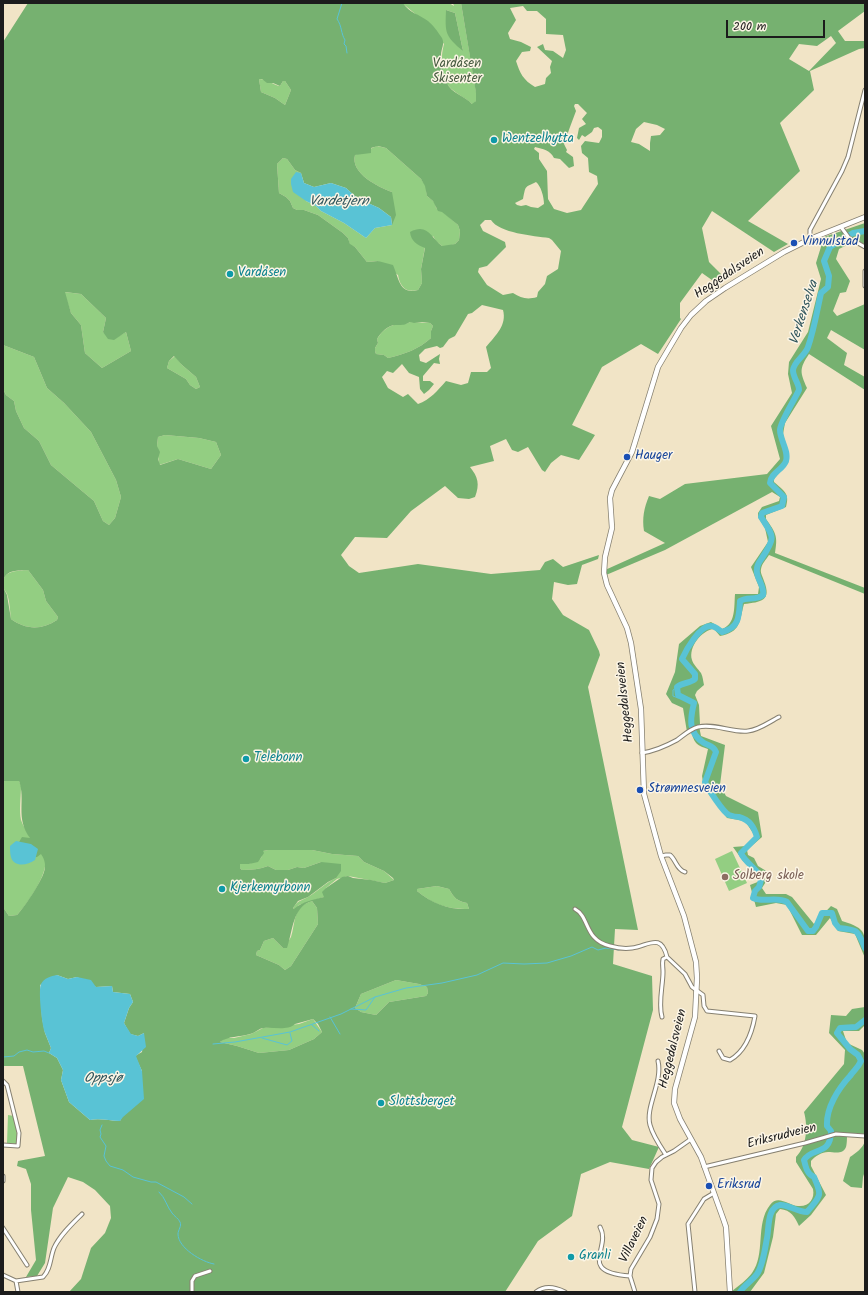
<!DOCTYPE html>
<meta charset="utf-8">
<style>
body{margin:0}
#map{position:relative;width:868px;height:1295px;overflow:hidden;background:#f1e4c6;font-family:Kalam,sans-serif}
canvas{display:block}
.frame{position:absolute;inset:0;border:4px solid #1c1c1c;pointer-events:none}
.scale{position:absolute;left:726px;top:20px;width:99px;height:18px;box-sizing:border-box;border:2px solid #1c1c1c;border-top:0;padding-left:5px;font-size:12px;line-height:14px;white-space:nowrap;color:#1c1c1c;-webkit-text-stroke:3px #fcf5e5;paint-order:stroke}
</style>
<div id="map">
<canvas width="868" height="1295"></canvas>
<div class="frame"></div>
<div class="scale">200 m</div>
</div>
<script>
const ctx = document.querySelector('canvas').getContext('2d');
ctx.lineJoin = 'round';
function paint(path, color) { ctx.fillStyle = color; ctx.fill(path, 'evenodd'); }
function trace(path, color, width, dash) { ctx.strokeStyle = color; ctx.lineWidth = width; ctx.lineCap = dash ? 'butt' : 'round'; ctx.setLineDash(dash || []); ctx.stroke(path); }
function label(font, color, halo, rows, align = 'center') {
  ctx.font = font + ' Kalam,sans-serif'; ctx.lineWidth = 3; ctx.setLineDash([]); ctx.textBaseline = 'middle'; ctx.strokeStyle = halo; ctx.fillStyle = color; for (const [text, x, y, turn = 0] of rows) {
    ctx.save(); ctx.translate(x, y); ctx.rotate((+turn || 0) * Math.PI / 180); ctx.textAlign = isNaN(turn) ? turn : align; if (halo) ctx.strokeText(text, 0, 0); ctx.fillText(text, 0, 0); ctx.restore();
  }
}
const green = new Path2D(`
 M402,3H449L454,6L453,3H461L476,92V101L474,104H472C466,98 460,96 454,91C440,81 440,59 444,44L419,17ZM446,10L455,13L463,51Z
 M259,79C267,79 273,85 280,86L283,81H285L291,90L285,105L275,98L261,92Z
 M377,146L386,148L421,179L426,186L427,196C432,200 436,202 436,208L442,211L458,225L460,231L459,240L455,244L448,246H442L436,241L433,236L425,247L421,269L422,283L418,290C406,293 400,287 398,275L378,261L367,262L355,247L350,245L348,238L343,233L318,215L304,210H297L293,208L290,201L286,197L279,193L277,164L283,158L287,159L295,170L301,173L306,201L316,206L321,211L344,223L366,238L375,228L392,225V192C378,187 350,173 355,155Z
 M64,292L81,294L106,318L103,332L114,339L126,332L131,351L102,368L85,353L81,325L71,313Z
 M410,322L430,323L433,326L431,331V338C419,349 405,354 388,358L384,355L376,354L375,351V348L378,343L377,339C382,331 388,326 397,324C402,323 405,325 410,322Z
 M3,345L34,357L47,388L64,403L91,432L116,480L121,497L115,518L109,525L103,521L94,501L51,465L39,441L24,428L16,411L14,401L6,395L3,389Z
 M175,356L182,365L196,377L200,387L196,389L190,385L186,379L167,368L169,361Z
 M165,435L199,438L216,442L221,455L211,469L178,459L159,465L157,446L158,437Z
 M28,570L43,590L46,601L58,617L57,620C42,630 26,630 11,619C10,612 10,602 7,594C6,591 3,589 3,586C1,570 17,571 28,570Z
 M5,781H19L21,786C21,796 19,811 21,820C26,835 40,846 45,859C49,873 26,906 17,915L9,916L3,907V783Z
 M268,850H312L332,854L358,856L364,862L384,871L393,879L394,880L385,883L348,876L337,879L326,888L324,897L299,905L295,910L293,908C298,900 301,901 308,897C318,891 325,883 336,878L321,862L304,868L297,867L288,870H276L268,866C260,869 251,870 242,870L240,868V864H249L261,858L263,851Z
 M732,851L747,883L729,891L715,859Z
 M437,886L449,889C454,898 457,901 467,903L469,909C447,909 434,905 417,891V889Z
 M312,901L317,908L318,924L291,966L285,970L279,965L256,955L257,951L260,950L264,941L273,938L283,948C285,945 289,941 291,937C296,922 292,907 312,901Z
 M396,980L419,984L427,987L428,993L426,996L389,1002L376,1015L361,1012L355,1008L361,994Z
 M313,1019L322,1032L314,1039L289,1050L259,1053L237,1046L220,1042L225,1038H234L251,1034L263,1028L299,1024Z
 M8,1115L14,1116L17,1134V1144L7,1143Z`);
const forest = new Path2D(`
 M28,3H403C409,13 419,14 428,21C433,25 438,32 442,38C445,44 441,49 441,55C441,61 444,77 447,83C451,93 465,96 472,104L476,101V93L461,3H865V11L838,31L845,41H865V48L859,49L810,71L814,90L780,123L800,171L748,221L788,244L774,252L712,211L702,228L709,262L721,274L719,285L702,273L680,303V318L681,319L658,354L641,344L602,367L572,425L595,435L579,460L561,455L551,463L545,472L542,470L528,447L518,452L512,450L506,439L490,446L494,461L470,467C478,477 480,484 475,497L469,499L458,498L445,486L411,511L387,538L355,537L341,555L349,566L359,573L418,564L491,574L540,570L545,562L553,559L563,567L599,555L598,559L582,565L577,584L568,585L554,582L552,599L563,615L589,630L599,651L600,655L588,687L638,930L615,929L613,964L652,976L653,1010L622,1127L632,1140L659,1147L649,1169L610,1162L581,1174L572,1216L538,1241L505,1292H69L81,1279L91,1248L105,1233L111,1218L110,1206L95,1190L83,1182L68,1177L53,1208L45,1263L37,1276L26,1277L36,1260L31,1210V1184L26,1169L17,1166L18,1161L45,1156L23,1066H3V907L9,916L17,915C24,908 41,882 44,872C46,865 45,860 41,854L37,857L18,858L15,849L22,837L30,838C15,818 26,800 19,781H5L3,783V587L7,595L11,619C26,630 42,630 57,620L58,617L46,601L43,590L28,570C17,571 8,569 3,580V389L6,395L14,401L16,411L24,428L39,441L51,465L94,501L103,521L109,525L115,518L121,497L116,480L91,432L64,403L47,388L34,357L3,345V42ZM523,6L527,11H537L546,19V34L563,35L566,50L563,58L553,51L545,50L543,44L537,47L552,61L550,67L551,73L546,78L545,84L535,87C523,80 520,73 516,61L522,52L530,51L531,47L521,42L510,39L508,33L516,20L510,8ZM831,36L836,43L809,71L789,59L799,44L817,46ZM259,79H262L267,83H273L280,86L283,81H285L291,90L285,105L275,98L261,92ZM575,104H578L587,113L582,119L586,124L579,128L577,138L579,140L582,135L585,137L592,132L594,128L598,127L602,130V137L599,143L585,141L581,146L582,153L588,158L589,172L597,176L598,184L581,210L567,213L554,209L548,199L547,171L539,159V153L534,149L535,147C543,149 550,150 554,158L560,159L569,168L574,166L573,157L566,152L567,150L564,144L570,127L576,111L574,106ZM644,122L657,125L665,129L660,135L651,136L650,143V151L639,144L631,142L636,129ZM378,146L386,148L421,179L425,186L427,196L433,201L438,211L442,212L458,225L460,231L459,240L455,244L442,246C430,237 428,223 410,232C411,241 417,245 425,248L421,269L422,283L418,290C399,295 399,278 393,265L378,261L367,262L355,247L350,244L348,238L343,233L318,215L304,210H297L293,208L290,201L286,197L279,193L277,164L283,158L287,159L295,170L301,173L304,183L314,187L331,183L346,188L357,198L379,208L391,217L392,225L396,215L392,192C378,187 350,173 355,155L371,153V148ZM536,182C541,186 544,197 544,204L538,208L531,207L526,205L521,206L517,205L515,203L523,199C526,184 525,188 536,182ZM485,220H491C499,233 534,236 549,238L552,240L561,251L558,269L547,276L545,284L538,292L537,297C527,300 521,298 513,293L503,295L487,285L478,272L479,268L487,266L506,247L505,242L483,231L480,225ZM65,292L81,294L106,318L103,332L108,339L114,340L126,332L131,351L102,368L85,353L81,325L71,313ZM482,305L503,310C507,325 496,335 486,347L491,368L487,372H471L468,383L461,385L446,381C438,390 430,400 418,404L408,394L403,397L388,388L382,377L387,371L393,373L402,364L409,373L419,377L420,389L424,394L429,390L434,384L430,381H423V376L434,363L440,364L439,359L440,354L426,363L420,361L419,355L425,349L437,346L440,348L443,347L449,339L455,336L468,314L472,313ZM410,322L414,323L422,322L430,323L433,326L431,331V338C419,349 405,354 388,358L384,355L376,354L375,351V348L378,343L377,339C381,332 389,324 397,325C403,325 405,325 410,322ZM174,356L182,365L196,377L200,387L196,389L190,385L186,379L167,368L169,361ZM165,435L199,438L216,442L221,455L211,469L178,459L160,465L158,459L160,452L157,446L158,437ZM268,850H312L332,854L358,856L364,862L384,871L393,878L394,880L385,883L371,880L353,878L348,876L342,877L326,888L322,892L324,897C313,900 303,901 294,909L293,908L298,901L308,897L328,882L336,878L341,871V864L321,862L304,868L297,867L288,870H276L268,866C260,869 251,870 242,870L240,868V864H249L258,862L264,853L263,851ZM437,886L449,889C454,898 457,901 467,903L469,909C449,910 433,904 417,891V889ZM312,901L317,908L318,924L291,966L285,970L279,965L256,955L257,951L260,950L264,941L273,938L283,948H287C293,931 292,907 312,901ZM57,975L68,979L77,977L96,987L112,986L113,992L130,994L133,1002L129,1008L124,1023L130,1034L138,1036L144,1033L142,1052L135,1056L142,1071L120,1121C110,1121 100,1118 90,1120L69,1102L61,1080L63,1070L57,1058L49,1053L51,1048L45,1033L42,1018L40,985ZM396,980L419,984L427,987L428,993L426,996L389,1002L376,1015L361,1012L355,1008L361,994ZM313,1019L318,1024L322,1032L314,1039L289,1050L259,1053L237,1046L220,1042C228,1036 240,1037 250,1034C255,1033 259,1028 264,1028C274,1027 287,1031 295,1024Z
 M446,10L455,13L463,51C445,36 445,33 446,10Z
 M865,223V247L849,244L839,249L836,259L850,281L846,292L840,293L833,311L837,316L865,304V350L831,330L827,338L847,353L844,365L865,377V390L809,354C799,369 800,372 807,388L785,423L783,434L789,457L788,463L774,479V482C784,491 790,493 786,507L766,515V519C776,533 778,536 775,553L865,588V594L769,555C766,560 762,563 761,569C760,573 763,577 764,581C772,601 761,602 744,604C739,622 741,632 720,636L714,629C702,630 688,647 692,660C693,664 698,669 701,673C703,677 703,681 704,685L697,691L695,695L699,705L700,724L687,732L683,708L672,703L666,694L675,672L679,644L700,626L711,622L722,629C736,624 734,607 735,594H758L759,587L751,567L768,542L765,528L758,517V513L762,507L779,501L780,497L772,492L665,550L606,575L605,570L665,543L644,531C642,518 644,508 649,496L660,499L685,484L767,474L780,459L771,426L792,393L788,374L789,362L808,332L821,279L816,263L824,237Z
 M699,726L701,736L725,745L720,785L726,796L758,812L762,837L747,850L748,855L754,858L758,866L768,872L767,880L762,888L766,894H786L792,897L814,924L831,906L837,909L842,921C868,929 865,933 865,958L855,934L838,931L830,918L816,935H802L787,905L776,903L756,907L750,885L760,881V874L743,861L733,847L746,846L755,836L745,821L727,818L704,788L702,776L708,749C696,745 694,743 691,730Z
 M865,1007V1025L859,1031H843L847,1043L862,1050L865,1054V1136L847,1134C847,1138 847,1144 846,1147C843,1155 834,1152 828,1152C822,1152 815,1156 811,1161V1166L826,1195L811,1215L799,1226C795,1217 791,1210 780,1209L776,1214L773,1237L764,1273L750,1292H731C738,1286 747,1280 752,1273C766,1254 755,1224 770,1205C778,1194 789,1206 798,1206C809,1207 815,1199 813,1189L796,1162V1157C807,1146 808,1127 804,1112L844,1064L845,1050L829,1033L831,1015L846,1016L852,1009Z
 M865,1141V1171L863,1177L862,1188L851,1187L843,1181L850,1157C856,1153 863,1148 865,1141Z`);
const water = new Path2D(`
 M296,172L301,173L304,183L314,187L331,183L346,188L357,198L379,208L391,217L392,225L375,228L366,238L344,223L321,211L316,206L306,201L293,192L291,184V179Z
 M16,841L31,844L38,849L35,860C28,865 14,868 11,857C10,854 10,849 10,846Z
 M57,975L68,979L77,977L91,980L96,987L112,986L113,992L130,994L133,1002L129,1008L124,1023L131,1034L138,1036L144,1033L146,1047L136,1056L142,1071L144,1099L123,1117L120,1121C110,1121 100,1118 90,1120L69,1102L61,1080L63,1070L57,1058L49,1053L51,1048C49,1043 47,1038 45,1033C42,1026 38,990 41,984C44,978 51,976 57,975Z`);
const stream = new Path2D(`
 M342,3L337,19C342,26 341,34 345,40L344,44L346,46L347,53
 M677,687L673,690V696L678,698L682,697
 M351,1009L366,1010L375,997
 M330,1017L340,1034
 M312,1025L319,1031
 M262,1038L287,1045L292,1041L290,1033
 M213,1044L235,1042L290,1032L341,1014L375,997L406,988L442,983L477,975L503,963L524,964L547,963L571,956L592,947L598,950L606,948L619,950
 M3,1057L14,1056L19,1052L27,1050L33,1052L44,1051L49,1053
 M102,1125L100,1130L101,1134L100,1137L106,1146L104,1156L106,1161L110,1166L123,1170L133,1177L151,1182H156L184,1197L192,1204
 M159,1192C165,1197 167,1207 172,1213C174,1216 179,1219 180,1222C182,1226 178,1230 178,1234C178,1248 202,1262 214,1264`);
const river = new Path2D(`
 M865,231L853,233L830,247L824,261L829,276L828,287L821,293C817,311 814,330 808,347C805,356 794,361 793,370C793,378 799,383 799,390C795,399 780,422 780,430C780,440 789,451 786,461C783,470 771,472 770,483L784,497L782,506L762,513L761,517C774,537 776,537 762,558C760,561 757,564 757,569C755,577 765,586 763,595C756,601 747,596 740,601C739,617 739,628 722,632C719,630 715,626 711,626C700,625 686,650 682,659L695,674V679C689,684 683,682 677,687L678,695L694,703C690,719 688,733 704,743C709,746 714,746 716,752L705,782C708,789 723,812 729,815C732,816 736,817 739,817C750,820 754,827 757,837L741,853C744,862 760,871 761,878C761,881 760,884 759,887L755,891L753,898C764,903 776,896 787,902L808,931H813L816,927L822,913H832L835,923L839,928C859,930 857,930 865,948
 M740,1292C744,1285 752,1281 757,1274C763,1266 765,1248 767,1238C769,1229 767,1207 780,1205C787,1204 797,1212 807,1212C820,1196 823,1197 814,1177C807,1174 806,1168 804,1160C812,1147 831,1156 831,1131L827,1126C826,1108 838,1089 850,1076C854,1070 858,1068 861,1061L858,1055L850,1049L837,1033L840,1028L856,1027L865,1020`);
const minor = new Path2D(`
 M841,227L849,238L865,247
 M810,239V230L842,171L848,157L865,90
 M865,271V286
 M642,753C655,751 666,746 677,740C684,735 690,729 698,727C715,723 732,733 748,731C759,730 769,722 779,717
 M661,856L666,855H670C676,860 677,870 685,872
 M575,909C590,917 584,940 610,946C617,948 625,949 632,948C648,946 661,932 667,957
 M662,1017C658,1003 663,986 663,972C663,967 662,964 663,959L667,957L685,974L692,987L703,995L704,1006L707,1011L755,1016C752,1033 746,1051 730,1060L723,1058L719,1051
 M658,1061C663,1082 645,1107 650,1125C653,1136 660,1146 666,1155
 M3,1081L7,1085L19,1133L18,1146L3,1145
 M704,1167L805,1143L836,1134L865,1136
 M3,1181V1176
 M600,1227C612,1248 576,1272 630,1276
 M3,1228L27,1265
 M3,1275L16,1281L43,1277C51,1269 50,1258 54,1248C60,1235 72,1224 82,1214
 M16,1281L18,1292
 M192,1292V1281L195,1276L210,1271
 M536,1292C545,1285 555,1287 565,1292
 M635,1292L630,1276L631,1269L650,1237L657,1219L659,1204L651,1180L652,1168L656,1162L662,1157L674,1151L691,1139
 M695,1292L688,1224L704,1199L714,1193`);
const secondary = new Path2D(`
 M730,1292L726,1227L724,1221L701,1157L680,1119L674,1103L675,1089L695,1017L697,978L696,962L684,916L661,856L644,794L641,709L631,643L627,628L607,585L604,573L605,557L612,528L610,498L612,490L632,452L658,367L681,328L691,315L706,301L725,288L784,252L810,239L865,217`);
const markers = [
 [494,140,4,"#0f9aa8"],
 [794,243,4,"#1a4fb4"],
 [230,274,4,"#0f9aa8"],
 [627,457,4,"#1a4fb4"],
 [246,759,4,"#0f9aa8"],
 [640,790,4,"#1a4fb4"],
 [725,877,4,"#8d6e63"],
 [222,889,4,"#0f9aa8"],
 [381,1103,4,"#0f9aa8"],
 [709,1186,4,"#1a4fb4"],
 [571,1257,4,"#0f9aa8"]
];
const parkNames = [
 ["Vardåsen",457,65],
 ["Skisenter",457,80]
];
const cultureNames = [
 ["Wentzelhytta",502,140],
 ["Vardåsen",238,274],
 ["Telebonn",254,759],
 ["Kjerkemyrbonn",230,889],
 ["Slottsberget",389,1103],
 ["Granli",579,1257]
];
const transitNames = [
 ["Vinnulstad",802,243],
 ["Hauger",635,457],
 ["Strømnesveien",648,790],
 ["Eriksrud",717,1186]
];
const streetNames = [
 ["Heggedalsveien",730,274,-34],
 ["Heggedalsveien",626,702,-96],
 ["Heggedalsveien",674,1049,-76],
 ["Eriksrudveien",782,1137,-14],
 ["Villaveien",635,1240,-64]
];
const educationNames = [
 ["Solberg skole",733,877]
];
const waterNames = [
 ["Vardetjern",339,203],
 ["Verkenselva",805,313,-72],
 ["Oppsjø",103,1080]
];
paint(green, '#93ce82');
paint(forest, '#76b170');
paint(water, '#59c3d5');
trace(stream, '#59c3d5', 1);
trace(river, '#59c3d5', 6);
trace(minor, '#868071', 5);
trace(secondary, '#868071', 6);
trace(minor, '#fff', 3);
trace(secondary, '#fff', 4.5);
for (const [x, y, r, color] of markers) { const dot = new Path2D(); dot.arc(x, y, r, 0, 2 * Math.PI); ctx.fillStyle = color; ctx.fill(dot); trace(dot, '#fcf5e5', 1.5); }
label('13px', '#465a40', '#fcf5e5', parkNames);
label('13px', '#0d838f', '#fcf5e5', cultureNames, 'left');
label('13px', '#164399', '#fcf5e5', transitNames, 'left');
label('13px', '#1c1c1c', '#fcf5e5', streetNames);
label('13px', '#785e54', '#fcf5e5', educationNames, 'left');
label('italic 14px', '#31565d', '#fcf5e5', waterNames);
</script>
